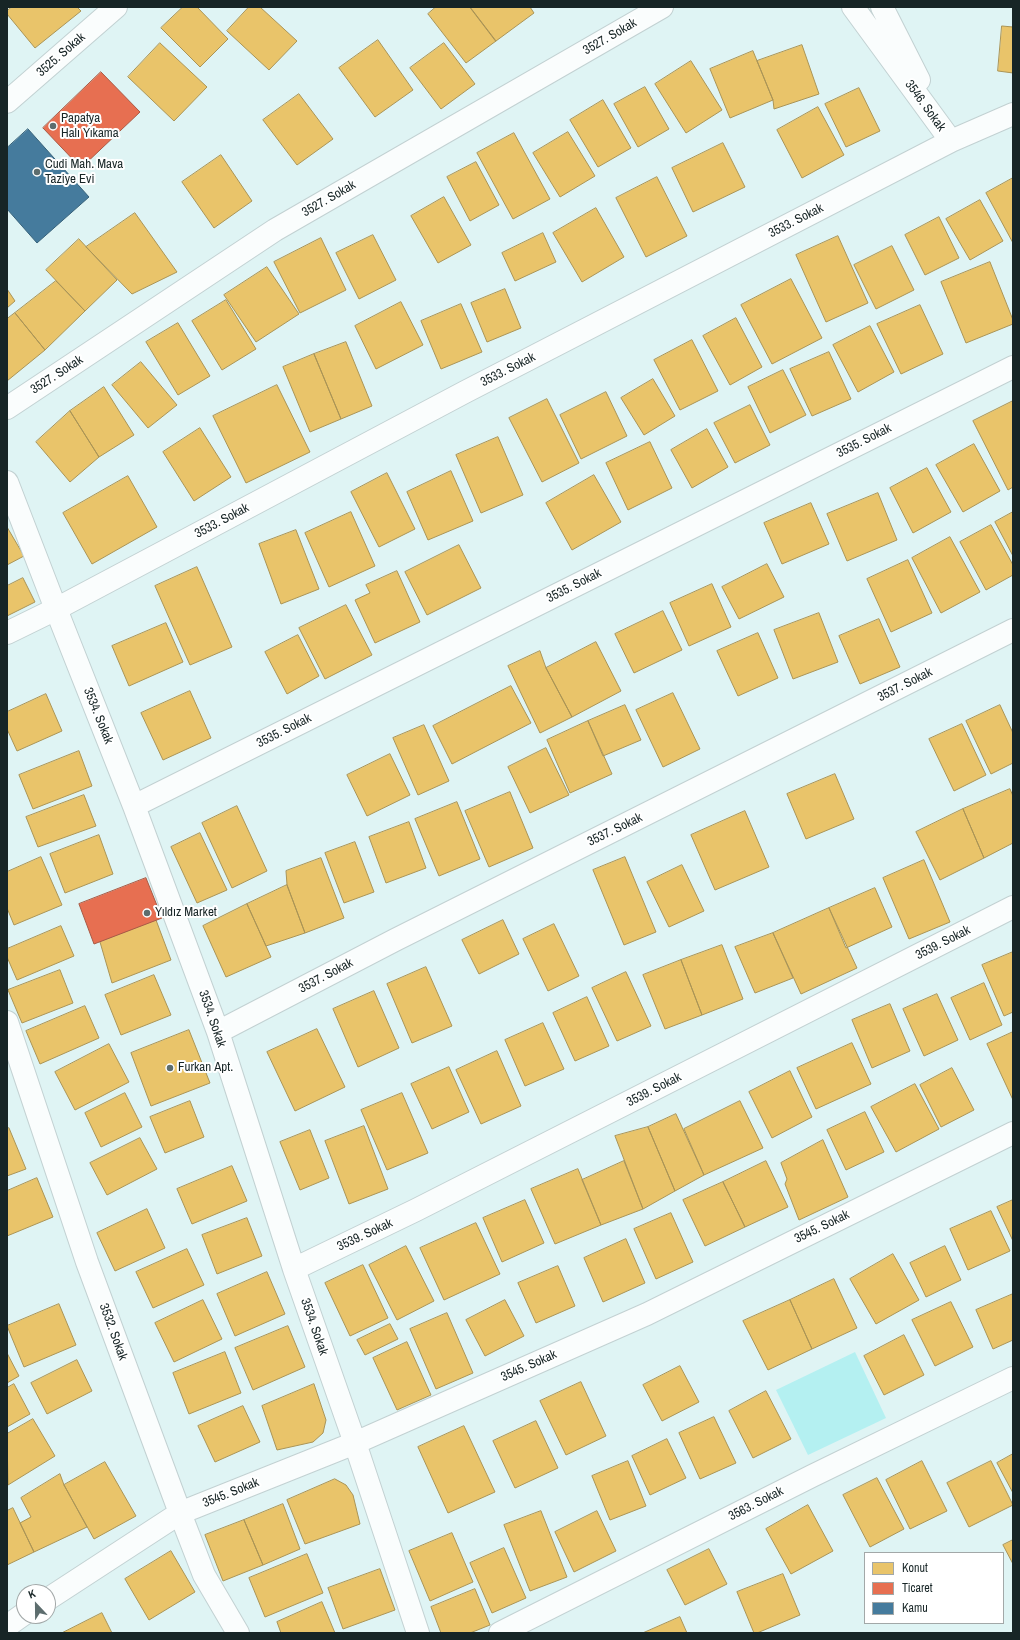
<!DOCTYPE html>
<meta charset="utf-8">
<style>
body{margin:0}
#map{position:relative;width:1020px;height:1640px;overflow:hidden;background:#dff4f4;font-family:"Archivo Narrow",sans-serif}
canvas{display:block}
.frame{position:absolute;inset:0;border:8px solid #172526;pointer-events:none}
.legend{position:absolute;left:864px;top:1552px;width:140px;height:72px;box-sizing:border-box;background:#fff;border:1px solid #a2a8a8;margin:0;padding:5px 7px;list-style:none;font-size:12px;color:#172526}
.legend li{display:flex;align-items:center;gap:8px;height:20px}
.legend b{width:20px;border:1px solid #a2a8a8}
.north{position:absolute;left:16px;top:1584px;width:40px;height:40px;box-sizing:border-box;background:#fff;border:1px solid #a2a8a8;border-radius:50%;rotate:338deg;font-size:11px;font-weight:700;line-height:16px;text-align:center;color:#172526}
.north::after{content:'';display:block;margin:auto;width:14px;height:18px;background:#5d6d6e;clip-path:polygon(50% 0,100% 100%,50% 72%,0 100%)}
</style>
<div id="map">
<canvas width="1020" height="1640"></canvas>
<div class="frame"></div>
<ul class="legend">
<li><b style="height:11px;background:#e9c46a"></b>Konut</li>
<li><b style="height:11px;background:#e76f51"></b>Ticaret</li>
<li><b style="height:11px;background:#457b9d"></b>Kamu</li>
</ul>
<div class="north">K</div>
</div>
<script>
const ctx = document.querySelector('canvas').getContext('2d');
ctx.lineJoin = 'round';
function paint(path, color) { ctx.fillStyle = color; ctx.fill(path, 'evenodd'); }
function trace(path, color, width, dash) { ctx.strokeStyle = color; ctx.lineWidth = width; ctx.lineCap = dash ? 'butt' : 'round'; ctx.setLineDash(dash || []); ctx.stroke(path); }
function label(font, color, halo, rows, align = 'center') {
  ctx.font = font + ' "Archivo Narrow",sans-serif'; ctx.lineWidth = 4; ctx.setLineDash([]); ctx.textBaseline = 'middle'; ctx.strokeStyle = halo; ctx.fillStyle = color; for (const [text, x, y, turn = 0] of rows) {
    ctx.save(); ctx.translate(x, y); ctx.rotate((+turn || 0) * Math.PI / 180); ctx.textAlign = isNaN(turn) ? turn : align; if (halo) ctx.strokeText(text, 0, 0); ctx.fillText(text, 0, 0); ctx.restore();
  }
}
const green = new Path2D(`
 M855,1352L886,1418L808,1455L776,1390Z`);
const homes = new Path2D(`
 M12,7H77L81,11L35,48L7,14V11Z
 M183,7H197L228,39L200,67L161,28Z
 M249,7H260L297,41L269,70L227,31Z
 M436,7H470L496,41L466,63L428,14Z
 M470,7H530L534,13L496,41Z
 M1002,26L1013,27V73L998,71Z
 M378,40L413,90L375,117L339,68Z
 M160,43L207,87L174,121L128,77Z
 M444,43L475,84L441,109L410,68Z
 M802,45L819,94L774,109L773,100L757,61Z
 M753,51L773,100L730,118L710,69Z
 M691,61L722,110L686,133L655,84Z
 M645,87L669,129L638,147L614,104Z
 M859,88L880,131L846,147L825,104Z
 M299,94L333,139L297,165L263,120Z
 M603,100L631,148L598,167L570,120Z
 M818,107L844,155L802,178L777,130Z
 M568,132L595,176L560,197L533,153Z
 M514,133L550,199L513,219L477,153Z
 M723,143L745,187L693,212L672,168Z
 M221,155L252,201L214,228L182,182Z
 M476,162L499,205L470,221L447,177Z
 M657,177L687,236L646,257L616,198Z
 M1013,178V243L986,193Z
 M444,197L471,245L438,263L411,216Z
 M980,200L1003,241L970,260L946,219Z
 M596,208L624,257L582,282L553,233Z
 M135,213L177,272L132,294L86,247Z
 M939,217L959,258L925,275L905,235Z
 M543,233L556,262L515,281L502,253Z
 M373,235L396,280L359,299L336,253Z
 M838,236L868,303L826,322L796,255Z
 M321,238L346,290L300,313L274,262Z
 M79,239L117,280L85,311L46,270Z
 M892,246L914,290L876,309L854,265Z
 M990,262L1013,320V324L966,343L941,282Z
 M267,267L299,314L256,342L224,295Z
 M791,279L822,338L772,364L741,305Z
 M56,281L85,311L45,350L15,313Z
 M7,289L15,301L7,308Z
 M505,289L521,328L487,342L471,303Z
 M226,300L256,349L222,370L192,321Z
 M401,302L423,345L376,369L355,326Z
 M461,304L482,352L441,369L421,321Z
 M920,305L943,354L901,374L877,324Z
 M15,313L45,350L7,381V319Z
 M736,318L762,367L730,385L703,336Z
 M178,323L210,376L178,395L146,342Z
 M870,326L894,372L858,392L833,345Z
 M692,340L718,391L680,410L654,360Z
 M346,342L372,406L341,419L314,354Z
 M829,352L851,399L812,416L790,369Z
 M314,354L341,419L310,432L283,367Z
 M141,362L177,405L148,428L112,385Z
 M783,370L806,415L770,433L748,387Z
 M653,379L675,416L644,435L621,398Z
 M277,385L310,452L246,483L213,416Z
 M104,387L134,435L99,457L70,411Z
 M606,392L627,436L581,459L560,415Z
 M547,399L579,463L542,482L509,418Z
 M1013,401V487L1008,490L973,421Z
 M750,405L770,445L735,463L714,423Z
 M70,411L99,457L70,482L36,442Z
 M200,428L231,477L194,501L163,452Z
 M707,429L728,467L692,488L671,450Z
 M498,437L523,495L481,513L456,455Z
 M650,442L672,488L628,510L606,463Z
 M974,444L1000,491L963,512L936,465Z
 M927,468L951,512L913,533L890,488Z
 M451,471L473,521L428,540L407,492Z
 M387,473L415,529L379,547L351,492Z
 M594,475L621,522L572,550L546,503Z
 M128,476L157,527L92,564L63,513Z
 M878,493L897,540L847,561L827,514Z
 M811,503L829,544L782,564L764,523Z
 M351,512L375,566L329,587L305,533Z
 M1013,512V556L995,522Z
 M991,525L1013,565V575L986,590L960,542Z
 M7,527L24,556L7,565Z
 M296,530L319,589L281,604L259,544Z
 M950,537L980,592L941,613L912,558Z
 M459,545L481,588L427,615L405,572Z
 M908,560L932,613L891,632L867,579Z
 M767,564L784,597L739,619L722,587Z
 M197,567L232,647L190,665L155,586Z
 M397,571L420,622L375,643L355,600L370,593L366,585Z
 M23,578L35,602L7,616V586Z
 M712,584L731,627L689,646L670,603Z
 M346,605L372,655L325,679L299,628Z
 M663,611L682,650L634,673L615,634Z
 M819,613L838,662L793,679L774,630Z
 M879,619L900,667L860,684L839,636Z
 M166,623L183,662L129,686L112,646Z
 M758,633L778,678L738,696L717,651Z
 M298,635L319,676L287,694L265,652Z
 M596,642L621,691L572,717L546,668Z
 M540,651L546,668L572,717L540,733L508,666Z
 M511,686L531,723L452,764L433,726Z
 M190,691L211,738L163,760L141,713Z
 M673,693L700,749L663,767L636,710Z
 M46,694L62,731L17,751L7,729V712Z
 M625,705L641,740L603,756L588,721Z
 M1000,705L1013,733V763L991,774L966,721Z
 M588,721L612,774L570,793L547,740Z
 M962,724L986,775L954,791L929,739Z
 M424,725L449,781L418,795L393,738Z
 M546,748L569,795L530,813L508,767Z
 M79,751L92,786L33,809L19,775Z
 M390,754L410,795L367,816L347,775Z
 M835,774L854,819L806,839L787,794Z
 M1010,789L1013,796V843L984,858L963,809Z
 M510,792L533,848L489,867L465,811Z
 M84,795L96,826L38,847L26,817Z
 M457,802L480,859L439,876L415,819Z
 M237,806L267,871L232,888L202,823Z
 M963,809L984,858L940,880L916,832Z
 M745,811L769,867L715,890L691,835Z
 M409,822L426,868L386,883L369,837Z
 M200,833L227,890L197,903L171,847Z
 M99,835L113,874L65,893L50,854Z
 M355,842L374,892L344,903L325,853Z
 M41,857L62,905L14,925L7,908V872Z
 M625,857L656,932L624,945L593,870Z
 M321,858L344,918L305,933L287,885L286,871Z
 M924,860L950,922L909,939L883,878Z
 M682,865L704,911L669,927L647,882Z
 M287,885L305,933L266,946L247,904Z
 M875,888L892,927L846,948L829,908Z
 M247,904L271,957L226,977L203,926Z
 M829,908L857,968L801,994L773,933Z
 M156,920L171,960L112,983L100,942Z
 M503,920L519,954L479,974L462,940Z
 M554,924L579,976L548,991L523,939Z
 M61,926L74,956L17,980L7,957V949Z
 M773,933L793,978L755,993L735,947Z
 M722,945L743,999L702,1015L681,960Z
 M1013,952V1012L1004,1016L982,965Z
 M681,960L702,1015L665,1029L643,975Z
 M426,967L452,1026L412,1043L387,984Z
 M60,970L73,1003L22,1023L8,990Z
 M626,972L651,1026L617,1041L592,988Z
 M154,975L171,1015L121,1035L105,995Z
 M984,983L1002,1025L970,1040L951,998Z
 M374,991L399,1048L358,1067L333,1009Z
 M937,994L958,1040L924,1056L903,1009Z
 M587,997L609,1046L575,1061L553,1013Z
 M890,1004L910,1051L872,1068L852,1020Z
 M85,1006L99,1038L40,1064L26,1031Z
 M543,1023L564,1069L525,1086L505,1040Z
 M317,1029L345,1087L295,1111L267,1052Z
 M189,1030L210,1083L151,1106L131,1053Z
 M1013,1032V1100L987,1044Z
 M852,1043L871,1084L816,1109L797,1068Z
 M109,1044L129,1082L75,1110L55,1072Z
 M497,1051L521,1106L481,1124L456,1070Z
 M449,1067L469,1112L432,1129L411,1084Z
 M952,1068L974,1110L941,1127L920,1085Z
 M790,1071L812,1117L772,1138L749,1092Z
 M915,1084L939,1129L896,1152L871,1107Z
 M125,1093L142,1127L101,1147L85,1113Z
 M402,1093L428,1153L387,1170L361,1110Z
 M190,1101L204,1137L165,1153L150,1117Z
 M740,1101L763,1148L704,1175L684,1129Z
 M865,1112L884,1152L846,1170L827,1130Z
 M676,1114L704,1175L675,1191L648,1127Z
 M364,1126L388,1189L349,1204L325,1141Z
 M648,1127L675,1191L643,1209L615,1136Z
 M9,1128L26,1169L7,1176V1129Z
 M310,1130L329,1178L300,1190L280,1142Z
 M140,1138L157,1169L107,1195L90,1163Z
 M823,1140L848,1197L799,1220L785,1184L787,1179L781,1163Z
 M624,1161L643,1209L601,1225L582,1180Z
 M766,1161L788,1207L745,1227L723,1182Z
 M232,1166L247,1201L192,1224L177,1189Z
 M578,1169L601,1225L555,1244L531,1189Z
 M37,1178L53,1217L7,1236V1191Z
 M723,1182L745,1227L705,1246L683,1200Z
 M525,1200L544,1243L502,1262L483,1218Z
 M1013,1200V1241L997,1207Z
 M147,1209L165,1248L115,1271L97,1233Z
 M991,1211L1010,1251L968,1270L950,1229Z
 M671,1213L693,1262L656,1279L634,1229Z
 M247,1218L262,1256L217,1274L202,1235Z
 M476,1223L500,1274L444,1300L420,1248Z
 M626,1239L645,1283L603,1302L584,1258Z
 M406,1246L434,1301L397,1320L369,1265Z
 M945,1246L961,1280L926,1297L910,1263Z
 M187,1249L204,1285L153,1308L136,1272Z
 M893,1254L919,1300L876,1324L850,1279Z
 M363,1265L388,1318L350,1336L325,1283Z
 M558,1266L575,1306L536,1323L518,1283Z
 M267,1272L285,1314L235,1336L217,1294Z
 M834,1279L857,1328L812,1349L790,1300Z
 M1013,1294V1340L993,1349L976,1310Z
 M203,1300L222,1339L174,1362L155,1323Z
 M505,1300L524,1336L485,1356L466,1320Z
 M790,1300L812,1349L768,1370L743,1321Z
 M951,1302L973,1347L935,1366L912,1320Z
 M59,1304L76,1345L24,1367L7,1326Z
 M447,1313L473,1373L436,1389L410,1329Z
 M390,1324L398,1339L365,1355L357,1340Z
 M288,1326L305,1367L253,1390L235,1348Z
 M904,1335L924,1375L884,1395L864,1356Z
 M407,1342L431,1395L397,1410L373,1358Z
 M225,1352L241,1393L189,1414L173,1373Z
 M7,1353L19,1376L7,1383Z
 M77,1360L92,1391L47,1414L31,1383Z
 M680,1366L699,1402L662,1421L643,1385Z
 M581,1382L606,1436L566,1455L540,1401Z
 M14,1384L30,1414L7,1427V1388Z
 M314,1384L326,1420L323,1433L313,1442L277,1450L262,1406Z
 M766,1391L791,1439L753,1458L729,1411Z
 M243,1406L260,1442L215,1462L198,1426Z
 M714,1417L736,1463L700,1479L679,1433Z
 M33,1419L55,1456L8,1485L7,1434Z
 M536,1421L558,1468L515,1488L493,1441Z
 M464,1426L495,1492L448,1513L418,1447Z
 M667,1439L686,1478L650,1495L632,1456Z
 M1013,1454V1493L997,1463Z
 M628,1461L646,1506L610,1520L592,1476Z
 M922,1461L947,1511L910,1529L886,1480Z
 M991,1461L1013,1505L969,1527L947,1483Z
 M105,1462L136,1516L94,1539L64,1485Z
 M60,1474L64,1485L87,1527L34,1552L20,1523L31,1517L21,1498Z
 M877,1478L904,1529L870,1547L843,1495Z
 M335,1479L346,1485L353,1495L360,1524L305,1544L287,1500Z
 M283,1504L300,1549L263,1565L244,1520Z
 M808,1505L833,1551L791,1574L766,1529Z
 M13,1508L34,1552L7,1565V1511Z
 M541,1511L567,1577L530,1591L504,1525Z
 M597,1511L616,1551L574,1572L555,1532Z
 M244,1520L263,1565L223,1581L205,1535Z
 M452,1533L473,1582L430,1601L409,1551Z
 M1013,1540V1564L1003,1545Z
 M504,1548L526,1598L492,1613L470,1563Z
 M709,1549L727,1584L685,1605L667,1570Z
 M171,1551L195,1592L149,1620L125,1579Z
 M307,1554L323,1593L265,1617L249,1578Z
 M380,1569L395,1610L343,1629L328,1588Z
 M783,1574L800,1615L757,1633H754L737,1592Z
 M475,1589L490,1625L470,1633H441L431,1607Z
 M322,1602L335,1633H281L277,1622Z
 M102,1613L112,1633H62Z
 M680,1617L687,1633H643Z`);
const shops = new Path2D(`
 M101,72L140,112L81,168L43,128Z
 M146,878L162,918L94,944L79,904Z`);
const public = new Path2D(`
 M28,129L89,197L37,243L7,209V148Z`);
const minor = new Path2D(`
 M853,7L951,141
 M882,7L919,80
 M7,102L116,7
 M7,408L275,230L662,7
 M7,482L56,609L134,806L218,1032L294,1269L355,1443L418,1633
 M7,633L56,609L465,392L951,141L1013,114
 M134,806L1013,367
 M7,1022L87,1262L180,1513L204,1575L238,1633
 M218,1032L395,940L1013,630
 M294,1269L416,1210L1013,907
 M48,1599L180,1513L355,1443L647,1314L1013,1133
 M7,1626L24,1614
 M500,1633L812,1476L1013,1378`);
const markers = [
 [53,126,4,"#5d6d6e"],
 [37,172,4,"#5d6d6e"],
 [147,913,4,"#5d6d6e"],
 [170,1068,4,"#5d6d6e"]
];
const streetNames = [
 ["3527. Sokak",610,37,-30],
 ["3525. Sokak",61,55,-41],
 ["3546. Sokak",925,106,54],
 ["3527. Sokak",329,199,-30],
 ["3533. Sokak",796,221,-27],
 ["3533. Sokak",508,370,-27],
 ["3527. Sokak",57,375,-33],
 ["3535. Sokak",864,441,-27],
 ["3533. Sokak",222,521,-28],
 ["3535. Sokak",574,586,-27],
 ["3537. Sokak",905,685,-27],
 ["3534. Sokak",98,716,68],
 ["3535. Sokak",284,731,-27],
 ["3537. Sokak",615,830,-26],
 ["3539. Sokak",943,943,-27],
 ["3537. Sokak",326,976,-28],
 ["3534. Sokak",212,1019,71],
 ["3539. Sokak",654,1090,-27],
 ["3545. Sokak",822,1227,-26],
 ["3539. Sokak",365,1235,-25],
 ["3534. Sokak",314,1327,71],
 ["3532. Sokak",113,1332,70],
 ["3545. Sokak",529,1366,-24],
 ["3545. Sokak",231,1493,-22],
 ["3563. Sokak",756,1504,-27]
];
const poiNames = [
 ["Papatya",61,119],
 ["Halı Yıkama",61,134],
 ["Cudi Mah. Mava",45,165],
 ["Taziye Evi",45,180],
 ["Yıldız Market",155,913],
 ["Furkan Apt.",178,1068]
];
paint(green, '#b4f0f1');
paint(homes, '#e9c46a');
trace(homes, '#aa9456', 1);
paint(shops, '#e76f51');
trace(shops, '#a95944', 1);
paint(public, '#457b9d');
trace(public, '#376179', 1);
trace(minor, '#c2d1d2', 24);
trace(minor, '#fafdfd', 22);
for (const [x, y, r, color] of markers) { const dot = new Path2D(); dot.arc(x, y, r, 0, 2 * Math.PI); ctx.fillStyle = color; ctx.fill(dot); trace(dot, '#fff', 1.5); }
label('13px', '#172526', '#fff', streetNames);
label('13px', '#172526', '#fff', poiNames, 'left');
</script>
